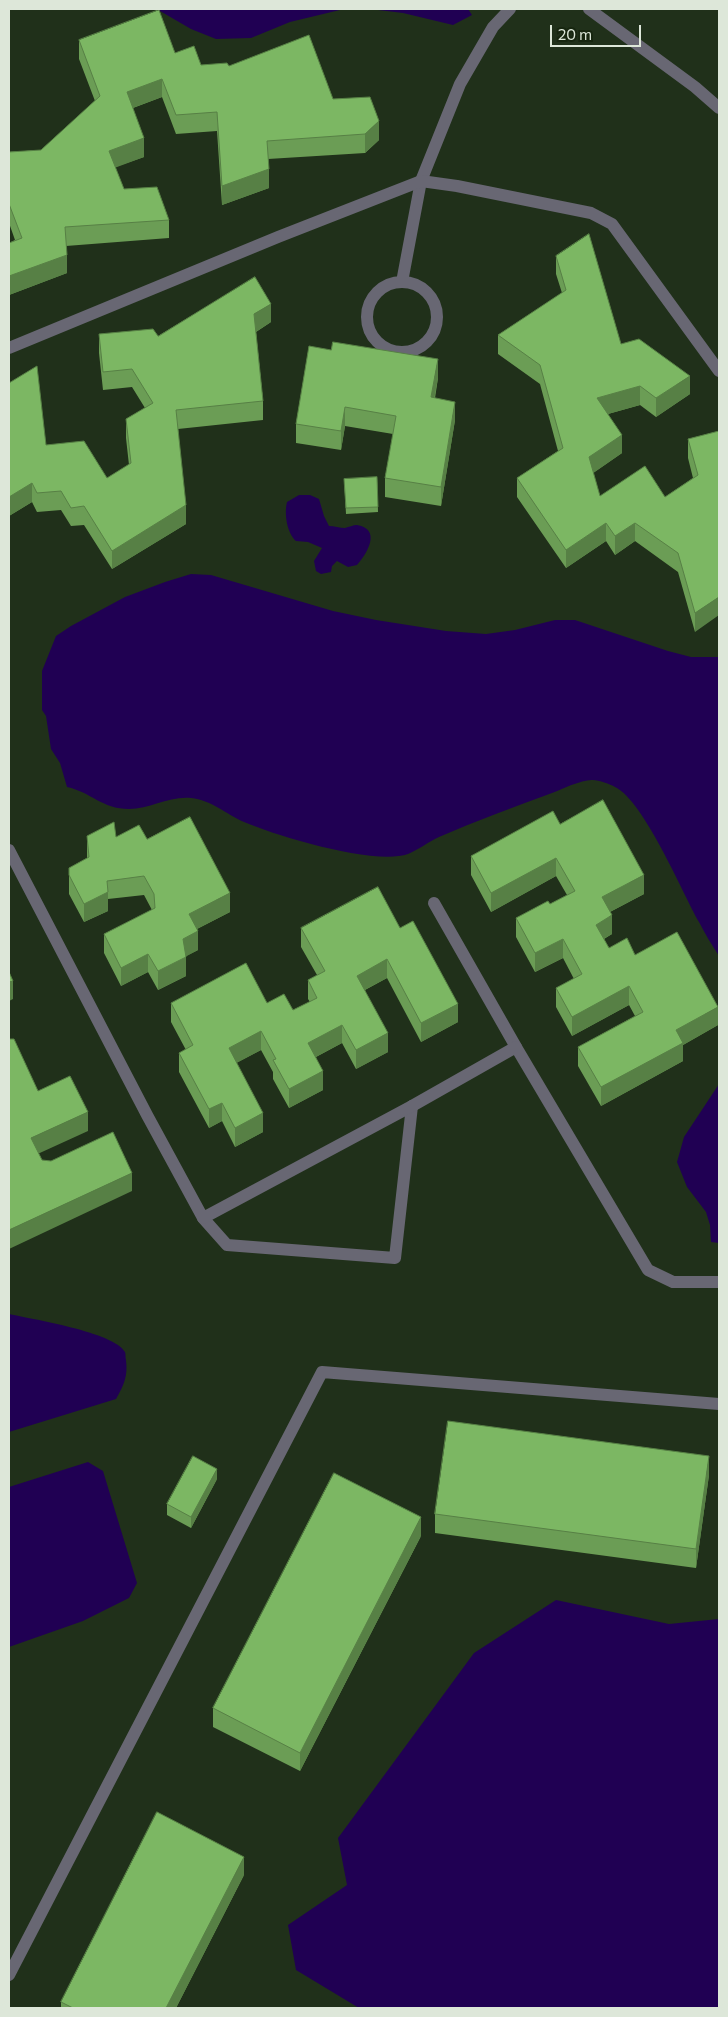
<!DOCTYPE html>
<style>
body{margin:0}
#map{position:relative;width:728px;height:2017px;overflow:hidden;background:#20301a;font-family:Commissioner,sans-serif}
canvas{display:block}
.frame{position:absolute;inset:0;border:10px solid #dde7d9;pointer-events:none}
.scale{position:absolute;left:550px;top:25px;width:91px;height:22px;box-sizing:border-box;border:2px solid #dde7d9;border-top:0;padding-left:6px;font-size:15px;line-height:18px;white-space:nowrap;color:#dde7d9;-webkit-text-stroke:4px #172610;paint-order:stroke}
</style>
<div id="map">
<canvas width="728" height="2017"></canvas>
<div class="frame"></div>
<div class="scale">20 m</div>
</div>
<script>
const ctx = document.querySelector('canvas').getContext('2d');
ctx.lineJoin = 'round';
function paint(path, color) { ctx.fillStyle = color; ctx.fill(path, 'evenodd'); }
function trace(path, color, width, dash) { ctx.strokeStyle = color; ctx.lineWidth = width; ctx.lineCap = dash ? 'butt' : 'round'; ctx.setLineDash(dash || []); ctx.stroke(path); }
const water = new Path2D(`
 M152,9H344L290,22L251,38L216,39L191,29L160,11Z
 M370,9H468L472,15L453,25L403,13Z
 M299,495H310L319,499L324,516L329,526C334,526 340,528 345,528C349,527 353,525 357,525C382,529 367,554 357,565L348,567L337,561L332,566L331,572L321,574L316,571L314,561L322,548L308,542L296,541C287,533 284,514 287,502Z
 M191,574L211,575L333,611L376,620L446,631L486,634L515,630L555,620H575L668,651L691,657H719V956C712,945 705,934 699,922C682,892 644,801 615,787C610,784 599,780 593,780C583,779 562,789 552,793C514,807 476,821 439,837C428,842 418,850 408,854C375,866 277,836 244,822C226,814 211,800 191,798C169,796 150,809 129,809C102,809 91,792 67,787L60,763L51,749L46,716L42,710V671L56,636L71,626L125,597L165,582Z
 M719,1084V1243L711,1242L710,1225L706,1212L687,1187L677,1162L684,1137Z
 M9,1314C31,1319 114,1332 125,1352C126,1354 125,1357 126,1360C128,1376 124,1385 116,1399L9,1432Z
 M88,1462L103,1471L137,1583L129,1598L83,1621L9,1647V1487Z
 M556,1600L669,1624L719,1619V2008H359L296,1970L288,1925L347,1885L338,1838L474,1653Z`);
const service = new Path2D(`
 M367 317a35 35 0 1 1 70 0a35 35 0 1 1-70 0Z
 M402,282L421,181L460,84L493,27L510,9
 M434,903L516,1047
 M203,1218L227,1245L395,1258L412,1106
 M9,1975L322,1372L719,1404`);
const minor = new Path2D(`
 M9,348L278,237L421,181L457,186L591,213L612,224L719,371
 M9,850L147,1115L203,1218L412,1106L516,1047L648,1270L673,1282H719`);
const tertiary = new Path2D(`
 M589,9L695,87L719,108`);
const wall = new Path2D(`
 M79,40L175,53L201,65L229,66L333,99L379,140L365,153L268,159L269,188L222,205L217,131L176,134L162,97L133,108L144,157L115,167L124,189L169,220V238L66,246L67,273L9,295V243L15,240L9,223V152L41,150L95,101L79,59Z
 M556,256L621,344L690,394L656,417L640,405L608,414L622,453L593,473L600,496L665,497L693,478L688,458V439L719,431L695,632L678,572L635,541L615,555L606,541L566,568L517,497V478L558,451L540,384L498,354V335L562,293L556,274Z
 M271,322L256,332L263,401V420L178,429L186,524L112,569L84,525L71,526L61,510L37,512L32,502L9,516V383L46,445L107,478L129,465L126,438V419L145,408L132,387L103,390L99,353V334L158,336Z
 M309,346L438,378L435,398L455,420L441,506L385,497V478L393,434L345,426L341,450L296,443V424Z
 M377,477L378,512L346,514L344,479Z
 M560,824L644,894L610,912L612,934L604,939L609,948L635,955L718,1025L683,1045V1061L601,1106L578,1066V1047L635,1016L629,1005L572,1036L556,1007V988L574,979L563,958L535,972L516,937V918L550,904L567,895L556,876L491,912L471,875V856Z
 M87,836L147,839L230,912L197,929L198,950L186,956V976L158,990L148,972L121,986L104,953V934L152,910L144,895L108,899V911L84,922L69,894V868L87,858Z
 M301,928H400L458,1022L421,1042L387,978L365,990L388,1052L356,1069L342,1043L316,1057L323,1090L289,1108L273,1079V1072L261,1050L236,1063L263,1132L235,1147L222,1121L209,1128L179,1072V1053L186,1050L171,1022V1003H267L293,1010L310,1002L308,999V980L317,975L301,947Z
 M709,1475L696,1568L435,1533V1514Z
 M217,1479L191,1528L167,1515V1504Z
 M421,1536L300,1771L213,1727V1708Z
 M244,1875L176,2008H61V2002Z`);
const shadedWall = new Path2D(`
 M162,79V97L127,110V92Z
 M379,121V140L365,153V134Z
 M144,138V157L109,170V151Z
 M269,169V188L222,205V186Z
 M67,255V273L9,295V276Z
 M271,304V322L254,333V314Z
 M438,359V378L431,416V397Z
 M690,376V394L656,417V398Z
 M640,386V405L597,417V398Z
 M455,402V420L441,506V487Z
 M345,407V426L341,450V431Z
 M622,435V453L589,476V457Z
 M32,483V502L9,516V497Z
 M186,505V524L112,569V551Z
 M606,523V541L566,568V550Z
 M635,523V541L615,555V536Z
 M719,597V615L695,632V613Z
 M556,858V876L491,912V893Z
 M644,875V894L602,916V897Z
 M108,892V911L84,922V904Z
 M230,893V912L189,933V914Z
 M612,915V934L596,943V925Z
 M198,931V950L183,958V939Z
 M563,939V958L535,972V953Z
 M148,954V972L121,986V968Z
 M186,957V976L158,990V971Z
 M387,959V978L357,994V976Z
 M13,981V999L9,1001V982Z
 M629,986V1005L572,1036V1017Z
 M458,1004V1022L421,1042V1023Z
 M718,1007V1025L683,1045V1061L601,1106V1087L676,1030Z
 M342,1025V1043L308,1061V1043Z
 M261,1031V1050L229,1067V1048Z
 M388,1033V1052L356,1069V1050Z
 M323,1071V1090L289,1108V1089Z
 M222,1103V1121L209,1128V1109Z
 M88,1112V1131L31,1157V1138Z
 M263,1113V1132L235,1147V1128Z
 M132,1173V1191L9,1249V1230Z
 M709,1456V1475L696,1568V1549Z
 M217,1469V1479L191,1528V1517Z
 M421,1517V1536L300,1771V1753Z
 M244,1857V1875L176,2008H166Z`);
const building = new Path2D(`
 M159,10L175,53L194,46L201,65L227,63L229,66L309,35L333,99L370,97L379,121L365,134L267,141L269,169L222,186L217,112L176,115L162,79L127,92L144,138L109,151L124,189L157,187L169,220L65,227L67,255L9,276V243L22,238L9,204V152L41,150L100,96L79,40Z
 M589,234L621,344L639,339L690,376L656,398L640,386L597,398L622,435L589,457L600,496L645,466L665,497L698,475L688,439L719,431V597L695,613L678,553L635,523L615,536L606,523L566,550L517,478L563,448L540,365L498,335L566,290L556,256Z
 M255,277L271,304L254,314L263,401L176,410L186,505L112,551L84,506L71,508L61,491L37,493L32,483L9,497V383L37,366L46,445L84,441L107,478L131,463L126,419L153,403L132,369L103,372L99,334L153,329L158,336Z
 M333,342L438,359L431,397L455,402L441,487L385,478L396,416L345,407L341,431L296,424L309,346L331,350Z
 M377,477L378,507L346,508L344,479Z
 M603,800L644,875L602,897L612,915L596,925L609,948L627,938L635,955L677,932L718,1007L676,1030L683,1043L601,1087L578,1047L643,1012L629,986L572,1017L556,988L582,974L563,939L535,953L516,918L548,901L550,904L575,891L556,858L491,893L471,856L553,811L560,824Z
 M190,817L230,893L189,914L198,931L183,939L186,957L158,971L148,954L121,968L104,934L155,908L154,894L144,876L107,881L108,892L84,904L69,875V868L89,857L87,836L114,822L116,837L139,825L147,839Z
 M378,887L400,928L413,921L458,1004L421,1023L387,959L357,976L388,1033L356,1050L342,1025L308,1043L323,1071L289,1089L273,1060L276,1059L261,1031L229,1048L263,1113L235,1128L222,1103L209,1109L179,1053L193,1045L171,1003L246,963L267,1003L284,994L293,1010L317,998L308,980L325,971L301,928Z
 M9,972L13,981L9,982Z
 M9,1039H14L38,1091L70,1076L88,1112L31,1138L42,1160L51,1161L113,1132L132,1173L9,1230Z
 M448,1421L709,1456L696,1549L435,1514Z
 M193,1456L217,1469L191,1517L167,1504Z
 M334,1473L421,1517L300,1753L213,1708Z
 M157,1812L244,1857L166,2008H73L61,2002Z`);
paint(water, '#200053');
trace(service, '#686773', 12);
trace(minor, '#686773', 12);
trace(tertiary, '#686773', 12);
paint(wall, '#6b9d55');
paint(shadedWall, '#578045');
paint(building, '#7cb763');
trace(building, '#578045', 1);
</script>
